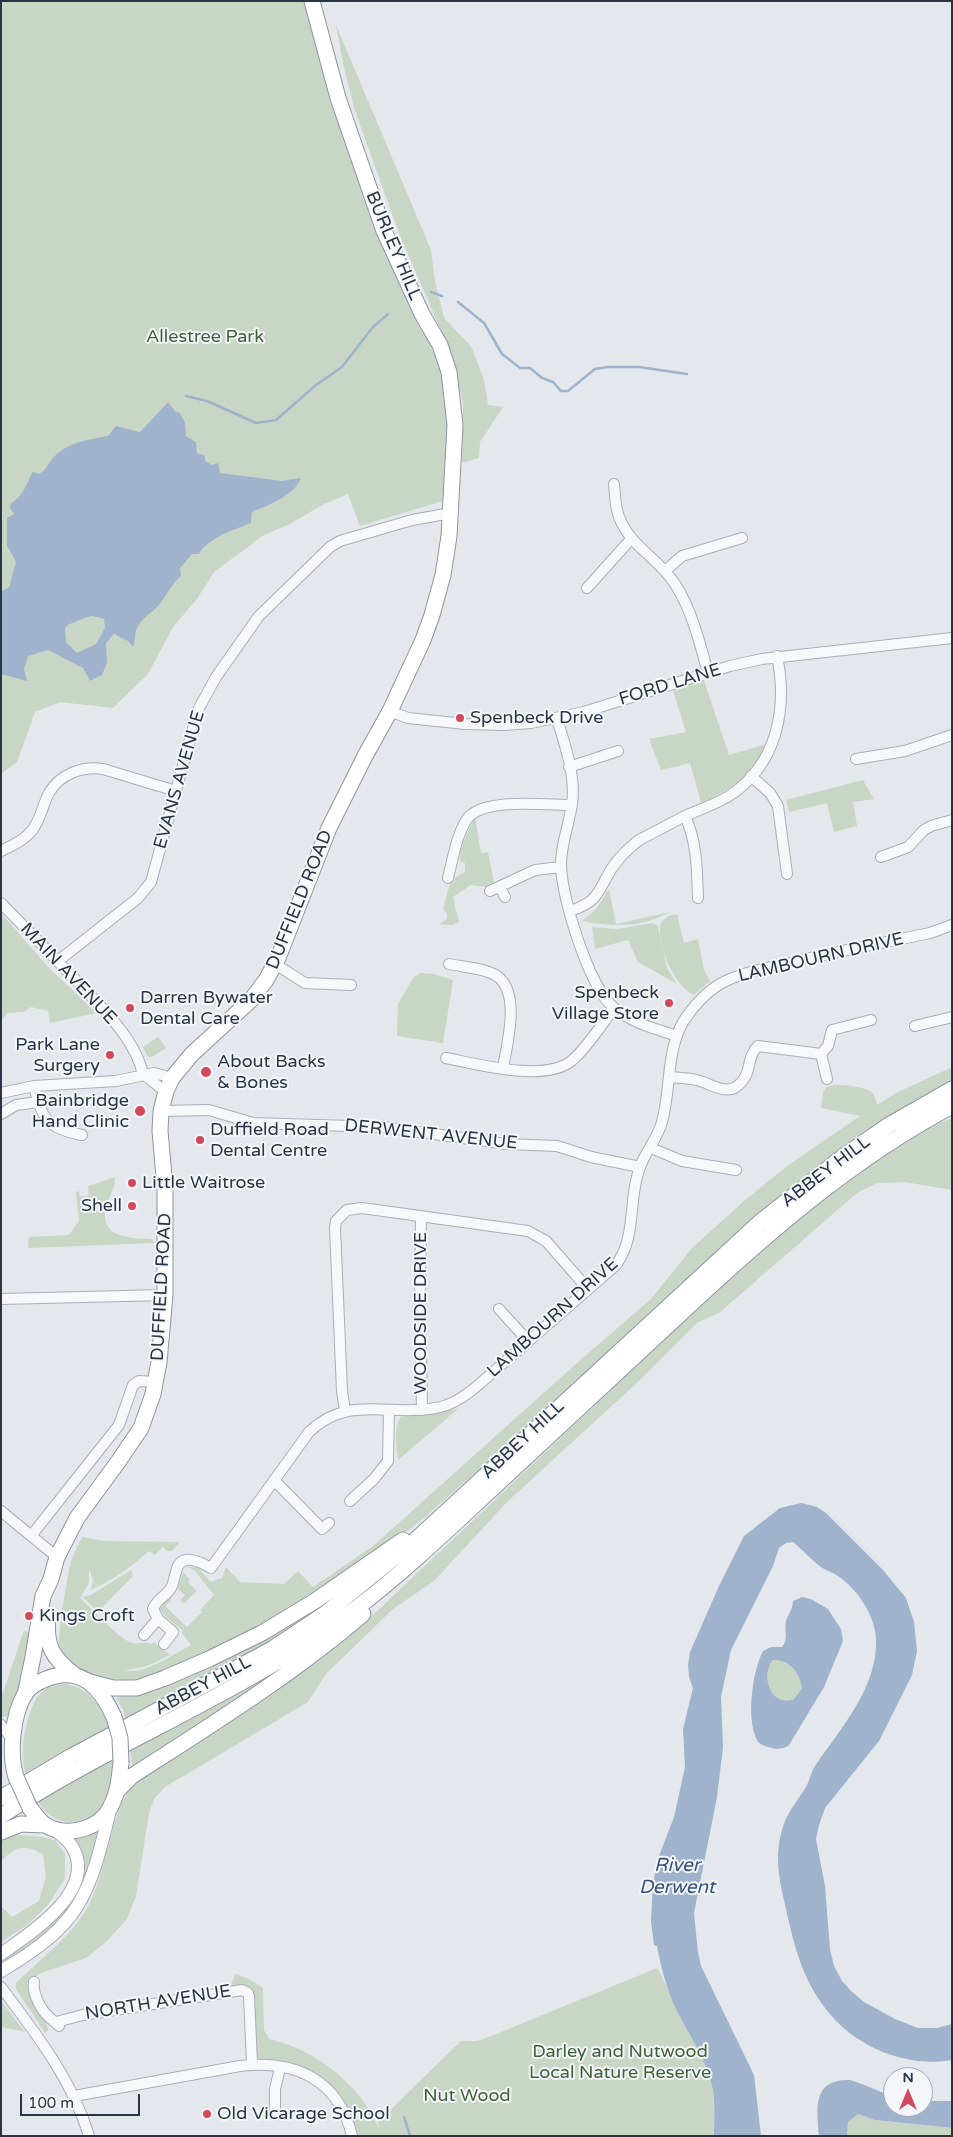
<!DOCTYPE html>
<style>
body{margin:0}
#map{position:relative;width:953px;height:2137px;overflow:hidden;background:#e4e7ec;font-family:"Varela Round",sans-serif}
canvas{display:block}
.frame{position:absolute;inset:0;border:2px solid #2b3445;pointer-events:none}
.north{position:absolute;left:883px;top:2067px;width:50px;height:50px;box-sizing:border-box;background:#f4f6f9;border:1px solid #a4a8b1;border-radius:50%;rotate:0deg;font-size:14px;font-weight:700;line-height:20px;text-align:center;color:#2b3445}
.north::after{content:'';display:block;margin:auto;width:18px;height:22px;background:#d1495b;clip-path:polygon(50% 0,100% 100%,50% 72%,0 100%)}
.scale{position:absolute;left:20px;top:2094px;width:120px;height:22px;box-sizing:border-box;border:2px solid #2b3445;border-top:0;padding-left:6px;font-size:15px;line-height:18px;white-space:nowrap;color:#2b3445;-webkit-text-stroke:4px #f4f6f9;paint-order:stroke}
</style>
<div id="map">
<canvas width="953" height="2137"></canvas>
<div class="frame"></div>
<div class="north">N</div>
<div class="scale">100 m</div>
</div>
<script>
const ctx = document.querySelector('canvas').getContext('2d');
ctx.lineJoin = 'round';
function paint(path, color) { ctx.fillStyle = color; ctx.fill(path, 'evenodd'); }
function trace(path, color, width, dash) { ctx.strokeStyle = color; ctx.lineWidth = width; ctx.lineCap = dash ? 'butt' : 'round'; ctx.setLineDash(dash || []); ctx.stroke(path); }
function label(font, color, halo, rows, align = 'center') {
  ctx.font = font + ' "Varela Round",sans-serif'; ctx.lineWidth = 4; ctx.setLineDash([]); ctx.textBaseline = 'middle'; ctx.strokeStyle = halo; ctx.fillStyle = color; for (const [text, x, y, turn = 0] of rows) {
    ctx.save(); ctx.translate(x, y); ctx.rotate((+turn || 0) * Math.PI / 180); ctx.textAlign = isNaN(turn) ? turn : align; if (halo) ctx.strokeText(text, 0, 0); ctx.fillText(text, 0, 0); ctx.restore();
  }
}
const green = new Path2D(`
 M1,1H306L377,221L439,366L447,399L449,416L443,501L360,526L348,494L322,505L290,524L264,535L214,572L197,599L173,627L148,674L113,708L60,702L35,712L17,762L1,774Z
 M336,25L431,250L435,281L444,318L471,346L484,380L488,405L503,407L480,442L479,458L462,463L463,403L451,353L400,236L355,111L344,68Z
 M704,681L729,755L767,744C753,774 731,790 701,803L690,763L661,770L649,739L686,732L673,691Z
 M863,780L874,799L853,802L857,826L834,832L827,803L789,812L786,800Z
 M475,817L481,853L488,852L494,883L487,887L471,885L453,897L459,922L452,925L439,924L447,919V914L443,909L450,883H453L456,877L465,872V863L461,862C457,852 470,828 475,817Z
 M609,889L616,924L670,912C642,928 612,927 582,921L596,909Z
 M1,913L50,969L97,1013L50,1023L48,1011L31,1007L23,1012L8,1013L1,1020Z
 M677,914L684,943L698,939L704,970L710,981L694,995C675,988 653,939 662,921L668,916Z
 M653,923L658,926L667,968L677,984L638,962L628,940L595,949L592,927L617,929Z
 M420,973L433,974L453,980L443,1043L397,1036L398,1004L413,978Z
 M158,1037L166,1048L152,1057H148L143,1047Z
 M952,1067V1081L939,1091L900,1112L525,1429L418,1523L356,1569L217,1651L126,1685C101,1683 74,1669 58,1650L61,1616L69,1569L74,1553L82,1537L104,1541L180,1542L172,1551H167L163,1547L155,1555L149,1551C131,1567 113,1580 91,1590L93,1580L89,1569V1583L80,1598C91,1608 119,1639 132,1643C139,1645 145,1641 151,1644L154,1642L170,1655L147,1666L125,1670C142,1676 176,1653 191,1645L182,1633L183,1631L166,1617L159,1608L167,1598L172,1599L165,1606L187,1627L202,1612L200,1610L214,1595L195,1571L187,1566L198,1568L211,1582L222,1578L226,1567L240,1582L284,1584L298,1571L313,1587L373,1546L577,1363L651,1299L692,1248L744,1201L787,1166L860,1116L821,1108C822,1103 822,1094 825,1089C830,1081 864,1087 870,1091C875,1094 876,1100 877,1105L896,1093Z
 M952,1118V1190L905,1182L877,1183L857,1193L719,1313L698,1322L640,1380L506,1503L434,1581L393,1609L326,1674L308,1702L165,1787L154,1799L149,1813L136,1896L127,1919L106,1942L86,1958L41,1973L27,1983L44,2014L48,2030L45,2033L16,1989V1983C39,1960 67,1940 85,1912C108,1874 107,1820 132,1786C135,1782 141,1778 146,1774L260,1701L358,1629L713,1294L802,1216L871,1162L925,1129Z
 M115,1177C115,1186 113,1188 110,1196C94,1234 119,1238 151,1239L155,1243L28,1248L29,1237L69,1235L79,1221L76,1192L79,1191L80,1197L89,1195L88,1186Z
 M458,1409L398,1460C397,1446 393,1428 401,1417Z
 M131,1570L133,1576L98,1612L83,1597L91,1595Z
 M183,1572L190,1579L188,1582L197,1591L184,1603L180,1600L185,1595L178,1589Z
 M332,1595V1599L271,1641L125,1719L123,1709L116,1698L152,1689Z
 M24,1630L29,1633L30,1652L13,1713L4,1717L1,1716V1699Z
 M294,1659C243,1700 188,1733 132,1766L130,1747Z
 M773,1660C789,1659 800,1673 802,1688L794,1699C771,1708 760,1676 773,1660Z
 M66,1684C89,1688 103,1707 109,1730L26,1775C18,1756 26,1707 41,1693C48,1686 56,1684 66,1684Z
 M113,1757C113,1774 112,1791 103,1806C98,1814 93,1817 85,1820C63,1827 47,1817 36,1799Z
 M100,1827L85,1887L52,1932L7,1961L10,1955C46,1932 109,1886 73,1837Z
 M17,1835L36,1836L55,1840L65,1854V1879L47,1906L27,1925L1,1942V1906L12,1917L39,1901L46,1876L43,1855C27,1843 13,1846 1,1862V1839Z
 M657,1968C666,1982 671,1998 678,2013C690,2037 707,2059 712,2086C715,2102 714,2119 714,2136H358C338,2074 317,2076 260,2061L255,2052V1997L245,1985H231L235,1974L249,1979L263,1988L264,2030L269,2039C303,2047 332,2065 355,2091C365,2101 371,2115 379,2127L378,2122L461,2041H477L494,2035Z
 M1,2001L25,2032L1,2027Z
 M858,2114L875,2120L952,2128V2136H847L848,2122Z`);
const water = new Path2D(`
 M168,402L175,411L180,413L185,423L186,436L196,442L197,453L205,456V461L212,465L218,463L220,473L282,481L301,478C295,495 267,506 252,512L251,523C234,530 209,537 199,554H192L180,568L181,576C170,585 166,598 156,608C150,614 141,619 137,628C134,634 136,641 133,647L128,641L114,634L106,643L107,663L102,675L90,681L83,668L48,650L28,656L24,669L27,681L1,674V592L9,587L16,562L7,546V518L14,514L10,508L11,503C22,497 28,483 32,472L39,474C47,470 48,463 54,457C68,442 90,439 108,436L116,426L140,432ZM93,616L104,619L105,628L96,644L77,653L66,642L65,629L67,625C77,622 83,617 93,616Z
 M801,1503L817,1507L826,1513L883,1570L906,1598L914,1622L917,1651L912,1675L879,1741L825,1808L819,1825L816,1839L825,1886L830,1949L834,1966L842,1981L851,1991L864,2002L895,2019L918,2028H937L952,2024V2060C908,2068 858,2048 830,2014C806,1986 796,1954 788,1918C783,1894 775,1869 779,1844C784,1815 792,1809 806,1787C810,1780 811,1772 815,1766C841,1728 878,1687 876,1639C875,1615 857,1589 838,1576C833,1572 826,1571 821,1567C811,1560 803,1550 793,1542L786,1543L779,1548L773,1566L731,1650L721,1697L723,1747L717,1797L694,1913L698,1952L701,1966L754,2075L761,2136H714C714,2118 716,2099 711,2082C704,2054 686,2031 674,2005C666,1986 661,1967 657,1946L654,1945L651,1921L653,1883L659,1856L674,1817L685,1767L683,1729L693,1688L689,1677L688,1665L690,1652L719,1586L744,1536L780,1508Z
 M802,1597L811,1599L828,1609L841,1629L843,1641L824,1687L789,1745C780,1752 768,1748 759,1743C745,1723 752,1672 763,1651L771,1647H782C789,1639 784,1630 786,1621C788,1614 793,1609 793,1601ZM773,1660C789,1659 800,1673 802,1688L794,1699C771,1708 760,1676 773,1660Z
 M850,2080L867,2086L893,2097V2107H923V2101H952V2128L875,2120L858,2114L848,2122L847,2136H819C817,2108 812,2079 850,2080Z`);
const stream = new Path2D(`
 M431,292L442,296
 M458,302L484,323L502,354L520,368H530L542,378L553,382L561,391H568L595,369L608,367H639L687,374
 M186,396L207,401L256,423L276,420L316,385L342,367L372,328L388,314
 M404,2117L410,2136`);
const minor = new Path2D(`
 M614,484C615,492 615,502 617,510C625,544 657,556 675,584C692,610 700,644 708,673
 M665,571L682,556L742,538
 M587,588L631,539
 M390,711L408,718L465,724L504,725L531,723L584,712L730,666L762,659L952,638
 M557,719C565,745 576,776 572,804C569,825 561,843 561,864C561,897 589,987 614,1008C632,1023 656,1029 677,1036
 M856,759L905,751L952,735
 M569,767L618,751
 M751,776L770,793L778,806L787,874
 M685,816C697,842 697,869 698,898
 M1,851C13,845 25,840 33,829C41,818 43,804 49,793C60,774 82,766 103,769L176,791
 M881,857L908,847L924,830L931,826L952,820
 M448,878C453,859 456,836 467,819C483,797 546,805 572,805
 M500,887L505,897
 M490,891L535,870L561,867
 M1,903C25,928 49,952 73,977C98,1004 136,1038 143,1075
 M570,911C600,901 597,892 612,868C619,857 629,848 639,840C655,832 671,823 687,815C701,809 716,804 729,796C777,765 788,709 777,656
 M58,961L138,898L151,882L198,710L216,677L259,616L330,547L340,541L412,520L451,513
 M275,964L305,983L351,985
 M449,964C463,967 485,968 497,976C521,993 507,1044 503,1068
 M915,1026L952,1017
 M821,1054L827,1079
 M446,1058C478,1064 542,1082 570,1062C584,1052 603,1023 614,1008
 M143,1075C152,1079 157,1087 166,1091
 M670,1077C679,1078 688,1078 697,1080C713,1084 731,1101 745,1077C751,1067 748,1055 758,1046L821,1054L828,1046L832,1030L871,1020
 M34,1086C41,1118 48,1129 82,1135
 M1,1093L34,1086L116,1081L154,1073L172,1078
 M161,1111L209,1110L253,1123L383,1127L506,1144L557,1146L591,1157L640,1167
 M1,1114L16,1105L38,1102
 M651,1148L682,1161L736,1170
 M421,1216L420,1298L422,1410
 M1,1299L165,1295
 M499,1309L528,1341
 M345,1411L342,1391L335,1228L336,1221L347,1210L362,1208L528,1231L546,1241L588,1289
 M274,1480L322,1529L329,1523
 M350,1501L374,1479L388,1461L389,1410
 M1,1511L57,1557
 M31,1536L119,1425L133,1385L139,1381L156,1382
 M144,1635L158,1619
 M164,1644L173,1632L158,1619L153,1609C156,1600 166,1596 171,1588C174,1583 174,1577 176,1572C180,1552 199,1561 211,1568L309,1432C348,1394 389,1417 435,1408C451,1406 464,1397 476,1387L616,1265C637,1236 628,1201 639,1170C644,1153 657,1140 662,1122C671,1090 666,1052 683,1022C692,1008 705,993 720,984C739,973 764,969 785,964C833,952 882,943 930,933L952,925
 M1,1725L13,1740
 M34,1982C32,1992 40,2008 47,2015C51,2020 55,2021 59,2026
 M1,1987C36,2034 72,2079 89,2136
 M56,2022L83,2015L242,1990L248,1993L249,1996L252,2064
 M74,2096L240,2066C295,2059 339,2080 352,2136
 M275,2115V2089L280,2068`);
const major = new Path2D(`
 M1,1954C29,1934 97,1892 73,1848C69,1840 61,1835 54,1829
 M1,1971C81,1924 89,1897 110,1810`);
const highway = new Path2D(`
 M48,1616C45,1646 52,1658 76,1676
 M90,1682L113,1688H137L165,1678L209,1659L262,1633L315,1601L403,1540
 M25,1695L33,1657L43,1596L51,1579L57,1557L77,1518L118,1462L141,1428L153,1394L159,1362L165,1295V1188L160,1131L161,1111L166,1091L172,1078L192,1054L251,1000L266,980L278,958L329,828L365,756L390,711L423,640L432,615L443,575L449,536L455,425L449,372L440,345L422,314L384,231L338,98L312,1
 M16,1777C9,1755 12,1715 25,1694C30,1686 38,1682 46,1679C81,1665 101,1688 114,1717
 M117,1791L132,1776C211,1725 292,1675 363,1614
 M1,1798L70,1757L272,1649L326,1613L410,1545L759,1223L844,1156L889,1125L952,1089
 M30,1808C36,1815 41,1824 49,1827C70,1837 100,1828 110,1808C118,1794 119,1779 121,1763
 M1,1816C116,1740 248,1692 358,1607C410,1567 457,1521 506,1476C567,1419 629,1362 690,1305C771,1230 854,1158 952,1106
 M1,1832L21,1824L45,1825`);
const highwayBridge = new Path2D(`
 M114,1717L120,1738L121,1763
 M16,1777L30,1808`);
const markers = [
 [460,718,5,"#d1495b"],
 [669,1003,5,"#d1495b"],
 [130,1008,5,"#d1495b"],
 [110,1055,5,"#d1495b"],
 [206,1072,6,"#d1495b"],
 [140,1111,6,"#d1495b"],
 [200,1140,5,"#d1495b"],
 [132,1183,5,"#d1495b"],
 [132,1206,5,"#d1495b"],
 [29,1616,5,"#d1495b"],
 [207,2114,5,"#d1495b"]
];
const streetNames = [
 ["BURLEY HILL",393,246,67],
 ["FORD LANE",670,685,-17],
 ["EVANS AVENUE",180,780,-74],
 ["DUFFIELD ROAD",300,900,-68],
 ["LAMBOURN DRIVE",821,958,-13],
 ["MAIN AVENUE",68,974,47],
 ["DERWENT AVENUE",431,1135,6],
 ["ABBEY HILL",826,1172,-37],
 ["DUFFIELD ROAD",162,1287,-87],
 ["WOODSIDE DRIVE",421,1313,-90],
 ["LAMBOURN DRIVE",553,1318,-42],
 ["ABBEY HILL",523,1440,-43],
 ["ABBEY HILL",203,1686,-28],
 ["NORTH AVENUE",158,2003,-9]
];
const parkNames = [
 ["Allestree Park",205,337],
 ["Darley and Nutwood",620,2052],
 ["Local Nature Reserve",620,2073],
 ["Nut Wood",467,2096]
];
const poiNames = [
 ["Spenbeck Drive",470,718],
 ["Spenbeck",659,993,"right"],
 ["Village Store",659,1014,"right"],
 ["Darren Bywater",140,998],
 ["Dental Care",140,1019],
 ["Park Lane",100,1045,"right"],
 ["Surgery",100,1066,"right"],
 ["About Backs",217,1062],
 ["& Bones",217,1083],
 ["Bainbridge",129,1101,"right"],
 ["Hand Clinic",129,1122,"right"],
 ["Duffield Road",210,1130],
 ["Dental Centre",210,1151],
 ["Little Waitrose",142,1183],
 ["Shell",122,1206,"right"],
 ["Kings Croft",39,1616],
 ["Old Vicarage School",217,2114]
];
const waterNames = [
 ["River",677,1866],
 ["Derwent",677,1888]
];
paint(green, '#c9d6c5');
paint(water, '#9fb4cc');
trace(stream, '#9fb4cc', 2.5);
trace(minor, '#a9aeb7', 12);
trace(major, '#a3abb8', 14);
trace(highway, '#8b94a3', 17);
trace(minor, '#f7f8fa', 10);
trace(major, '#fff', 12);
trace(highway, '#fff', 15);
trace(highwayBridge, '#8b94a3', 17, []);
trace(highwayBridge, '#fff', 15);
for (const [x, y, r, color] of markers) { const dot = new Path2D(); dot.arc(x, y, r, 0, 2 * Math.PI); ctx.fillStyle = color; ctx.fill(dot); trace(dot, '#f4f6f9', 2); }
label('18px', '#2b3445', '#f4f6f9', streetNames);
label('18px', '#3f6138', '#f4f6f9', parkNames);
label('18px', '#2b3445', '#f4f6f9', poiNames, 'left');
label('italic 19px', '#34527a', '#f4f6f9', waterNames);
</script>
